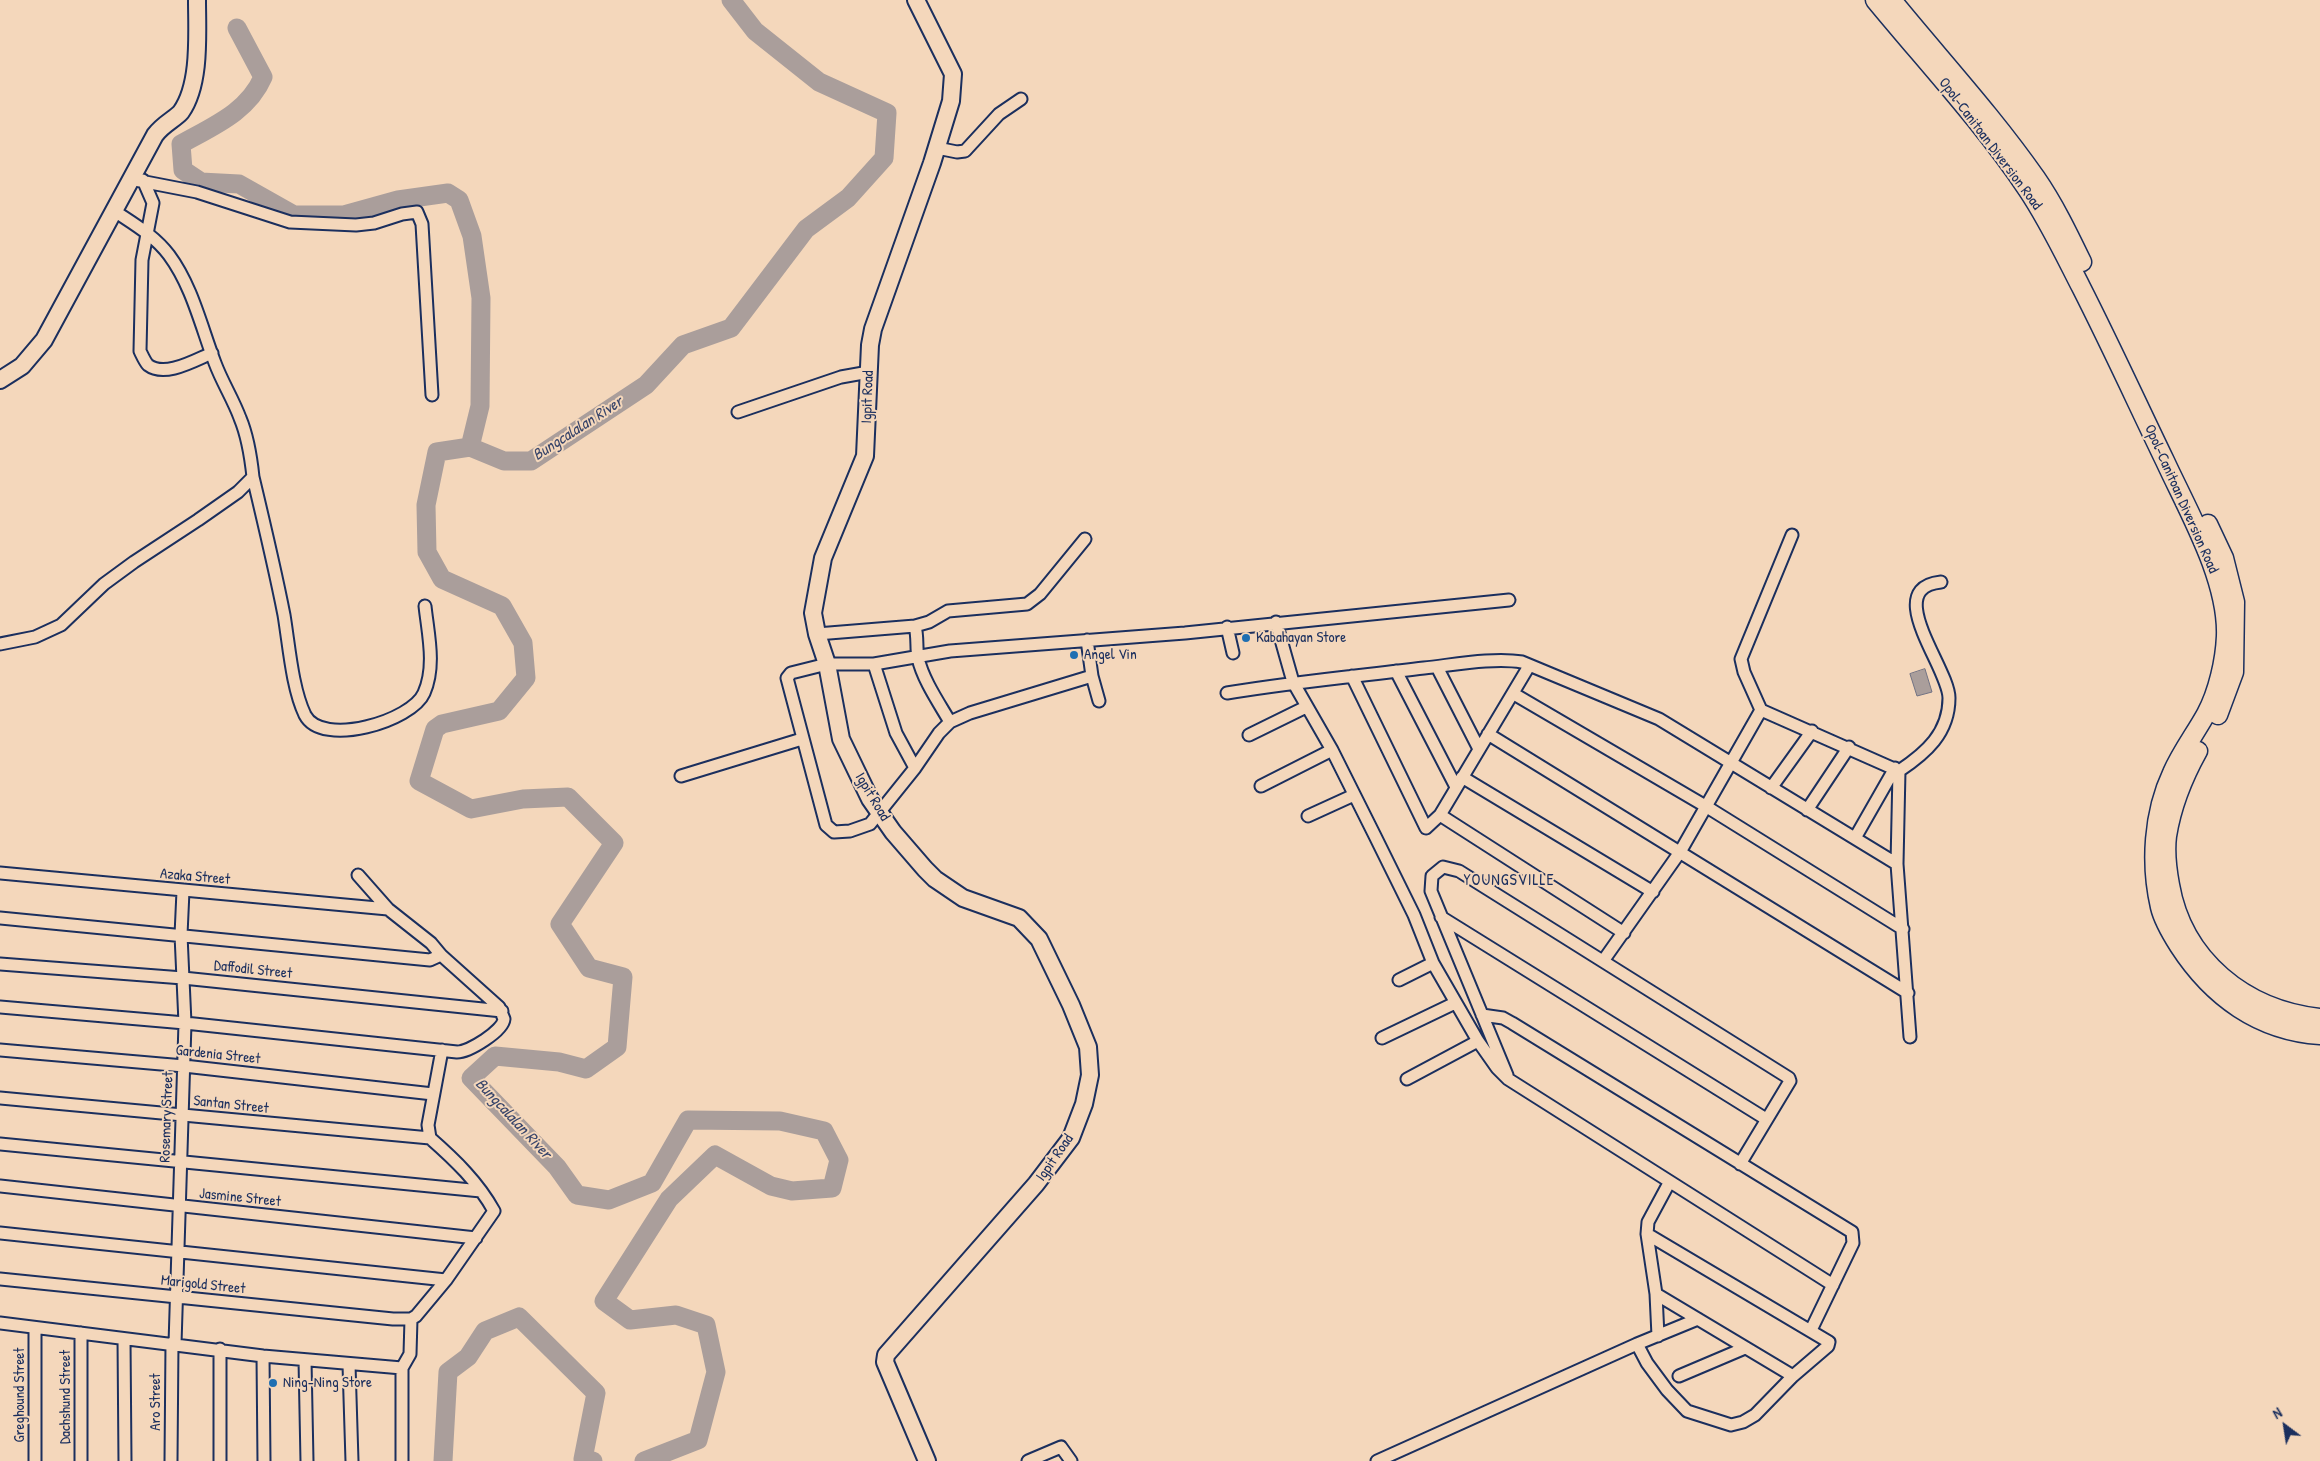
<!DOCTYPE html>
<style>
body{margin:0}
#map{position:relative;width:2320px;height:1461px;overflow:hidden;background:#f4d7bb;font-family:"Patrick Hand",sans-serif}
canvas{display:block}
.north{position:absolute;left:2260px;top:1401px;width:50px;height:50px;-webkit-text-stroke:4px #f4d7bb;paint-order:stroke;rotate:329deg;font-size:14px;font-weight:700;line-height:20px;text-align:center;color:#1b2f5e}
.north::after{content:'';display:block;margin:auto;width:18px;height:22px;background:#1b2f5e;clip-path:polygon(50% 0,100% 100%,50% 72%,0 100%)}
</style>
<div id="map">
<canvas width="2320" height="1461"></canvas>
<div class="north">N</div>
</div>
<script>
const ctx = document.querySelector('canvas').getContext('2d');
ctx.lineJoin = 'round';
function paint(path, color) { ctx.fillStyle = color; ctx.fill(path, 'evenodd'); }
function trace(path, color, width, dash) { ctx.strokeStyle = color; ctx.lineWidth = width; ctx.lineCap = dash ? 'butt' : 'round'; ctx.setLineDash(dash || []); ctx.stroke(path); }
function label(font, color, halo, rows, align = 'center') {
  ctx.font = font + ' "Patrick Hand",sans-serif'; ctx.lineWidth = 4; ctx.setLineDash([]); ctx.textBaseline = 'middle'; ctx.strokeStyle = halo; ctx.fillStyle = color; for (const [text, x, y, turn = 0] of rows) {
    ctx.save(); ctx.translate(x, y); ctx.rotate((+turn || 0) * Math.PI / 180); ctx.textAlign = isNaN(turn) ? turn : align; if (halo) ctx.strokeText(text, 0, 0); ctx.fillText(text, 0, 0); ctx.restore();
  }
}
const water = new Path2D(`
 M1925,669L1932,692L1917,696L1910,674Z`);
const river = new Path2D(`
 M237,28L263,77C248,112 213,126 181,144L183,170L201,182L239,184L294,215H344L398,200L448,193L459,200L472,236L481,298L480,406L470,447
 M443,1461L448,1372L468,1357L485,1331L519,1317L596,1393L583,1459L593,1461
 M644,1461L698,1440L716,1372L706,1325L676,1315L630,1320L604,1301L669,1199L715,1155L771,1186L792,1191L832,1188L839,1160L824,1131L780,1121L688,1120L652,1183L609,1200L577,1195L557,1167L471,1078L495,1056L559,1062L586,1069L617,1047L623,977L589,968L560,924L614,843L568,797L523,799L471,809L419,781L435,729L442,724L499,711L526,678L523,643L502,606L442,579L427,552L426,505L437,452L470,447L504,461H531L646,385L683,345L731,328L806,229L848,198L884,158L887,113L819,82L755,31L731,0`);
const street = new Path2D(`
 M937,148L957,152L965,151L999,114L1021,99
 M130,179L197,192L290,222L356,225L374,223L402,214L417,212L422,224L432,395
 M143,180L153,203L142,260L140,351C142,355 145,362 148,365C165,378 195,360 212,353
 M738,412L841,377L869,372
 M253,477C264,523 275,569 284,615C289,645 292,688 305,715C322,748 412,721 424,693C436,666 428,634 425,606
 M1276,622L1293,682L1332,750L1375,836L1414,915L1433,963L1478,1041L1497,1068L1508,1079L1833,1285
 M915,626L929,622L948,611L1027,604L1040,594L1085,539
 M1227,627L1233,653
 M817,634L915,626C918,637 916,648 918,658C923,680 939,703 950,722
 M1087,640L1092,676L1099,701
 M0,644L35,637L61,625L104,584L134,562L198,520L238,492L253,477C251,458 248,437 240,418C233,399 222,382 215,363C201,326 192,286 169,255C154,235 132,223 113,210
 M874,664L896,733L915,768
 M1437,667L1479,749
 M1396,671L1456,787
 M1092,676L970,713L950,722L939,733L915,768L870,824L850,831L834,832L826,825L787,678L791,673L827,664H874L950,651L1185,633L1509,600
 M1352,676L1426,828L1440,815L1529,666
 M1227,693C1292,682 1358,676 1424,668C1453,665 1494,657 1522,662L1659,719L1897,864
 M1514,694L1707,807L1903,929
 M1761,710L1744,672L1741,659L1792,535
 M1488,734L1908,993
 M1249,735L1306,707
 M1899,771C1926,753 1949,733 1949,698C1949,668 1881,588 1941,582
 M681,776L802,739
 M1462,777L1653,892
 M1261,786L1332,750
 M1771,788L1812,731
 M1807,810L1849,747
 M1440,815L1624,933
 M1308,816L1354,795
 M1855,838L1895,768
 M0,873L388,909
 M1441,917L1766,1119
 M0,918L430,960L441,955
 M1603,961L1680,852L1761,710L1899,771L1897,864L1910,1037
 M0,964L183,978L502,1011
 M1399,980L1433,963
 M0,1007L185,1023L457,1052C469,1052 503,1031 504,1019L499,1007L441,955L431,943L388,909L358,875
 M1482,1015L1503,1018L1512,1023L1852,1232L1853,1243L1811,1330
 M1382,1038L1455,1003
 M0,1050L184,1066L433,1094
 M1507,1075L1431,891L1432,876L1443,867L1459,871L1789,1078L1790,1081L1740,1164
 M1407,1079L1478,1041
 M0,1098L430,1138
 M0,1144L481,1191
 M0,1186L476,1238
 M0,1233L446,1280
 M0,1279L393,1319H411L416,1316L446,1280L494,1211C478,1182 455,1160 430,1138L428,1125L442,1050
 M1656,1294L1793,1376
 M0,1323L263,1356L402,1368
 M35,1328V1461
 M81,1333V1461
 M1658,1336L1656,1294L1647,1234L1648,1222L1669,1183
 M124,1339L125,1461
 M175,1344L185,1023L181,935L183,891
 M1637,1344L1647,1363L1667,1390L1687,1411L1731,1425L1743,1422L1755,1415L1793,1376L1828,1346L1829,1342L1647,1234
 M263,1356L264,1461
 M305,1360L307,1461
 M349,1365L352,1461
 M1679,1376L1745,1348
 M171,1461L172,1343
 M220,1461V1349
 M402,1461V1368L410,1354L411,1319
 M1028,1461L1061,1447L1071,1461
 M1377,1461L1637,1344L1698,1319`);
const secondary = new Path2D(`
 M916,0L953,74L951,101L932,163L873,329L870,345L865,456L823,558L813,613L817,634L827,664L841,739L870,799L893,832L925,869L935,879L963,898L1019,918L1039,939L1071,1005L1088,1047L1090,1075L1084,1104L1071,1138L1036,1184L886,1355L885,1362L927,1461
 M0,380L22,366L44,340L155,135C163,124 175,119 181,112C201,84 197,33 197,0`);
const primary = new Path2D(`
 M1875,0C1926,62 1983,123 2027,189C2048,220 2064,254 2081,287C2110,344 2137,403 2165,461C2188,511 2228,579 2226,636C2225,660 2218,692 2206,714C2195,734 2181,752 2172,773C2153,813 2150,864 2160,907C2163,920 2172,935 2179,946C2212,997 2259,1031 2320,1035
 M1892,0C1940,59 1992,115 2036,178C2054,204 2068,233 2082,262
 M2208,524L2224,558L2235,602L2234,672L2218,715
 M2198,751C2183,778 2172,805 2167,836C2165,852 2167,869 2170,885C2183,960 2245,1010 2320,1018`);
const markers = [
 [1246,638,5,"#1f6fb2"],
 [1074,655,5,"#1f6fb2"],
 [273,1383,5,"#1f6fb2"]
];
const streetNames = [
 ["Opol-Canitoan Diversion Road",1990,144,53],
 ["Igpit Road",868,397,-88],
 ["Opol-Canitoan Diversion Road",2181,499,66],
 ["Igpit Road",872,797,59],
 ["Azaka Street",195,877,5],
 ["Daffodil Street",253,970,6],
 ["Gardenia Street",218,1055,6],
 ["Santan Street",231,1105,6],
 ["Rosemary Street",167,1117,-88],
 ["Igpit Road",1055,1158,-55],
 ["Jasmine Street",240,1198,6],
 ["Marigold Street",203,1285,6],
 ["Greghound Street",20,1395,-90],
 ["Dachshund Street",66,1397,-90],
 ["Aro Street",156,1402,-90]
];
const poiNames = [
 ["Kabahayan Store",1256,638],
 ["Angel Vin",1084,655],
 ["Ning-Ning Store",283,1383]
];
const waterNames = [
 ["Bungcalalan River",578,429,-33],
 ["Bungcalalan River",513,1119,47]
];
const neighbourhoodNames = [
 ["YOUNGSVILLE",1509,881]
];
paint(water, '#aa9e9b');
trace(water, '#717283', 1);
trace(river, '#aa9e9b', 19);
trace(street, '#1b2f5e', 15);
trace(secondary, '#1b2f5e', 20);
trace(primary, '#1b2f5e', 21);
trace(street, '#f4d7bb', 11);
trace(secondary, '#f4d7bb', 16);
trace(primary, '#f4d7bb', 18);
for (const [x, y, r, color] of markers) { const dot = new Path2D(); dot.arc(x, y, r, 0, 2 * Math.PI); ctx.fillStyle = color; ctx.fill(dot); trace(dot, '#f4d7bb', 2); }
label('15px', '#1b2f5e', '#f4d7bb', streetNames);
label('15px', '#1b2f5e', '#f4d7bb', poiNames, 'left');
label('italic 16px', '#38456a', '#f4d7bb', waterNames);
ctx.letterSpacing = '1px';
label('16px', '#1b2f5e', '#f4d7bb', neighbourhoodNames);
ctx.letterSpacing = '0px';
</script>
